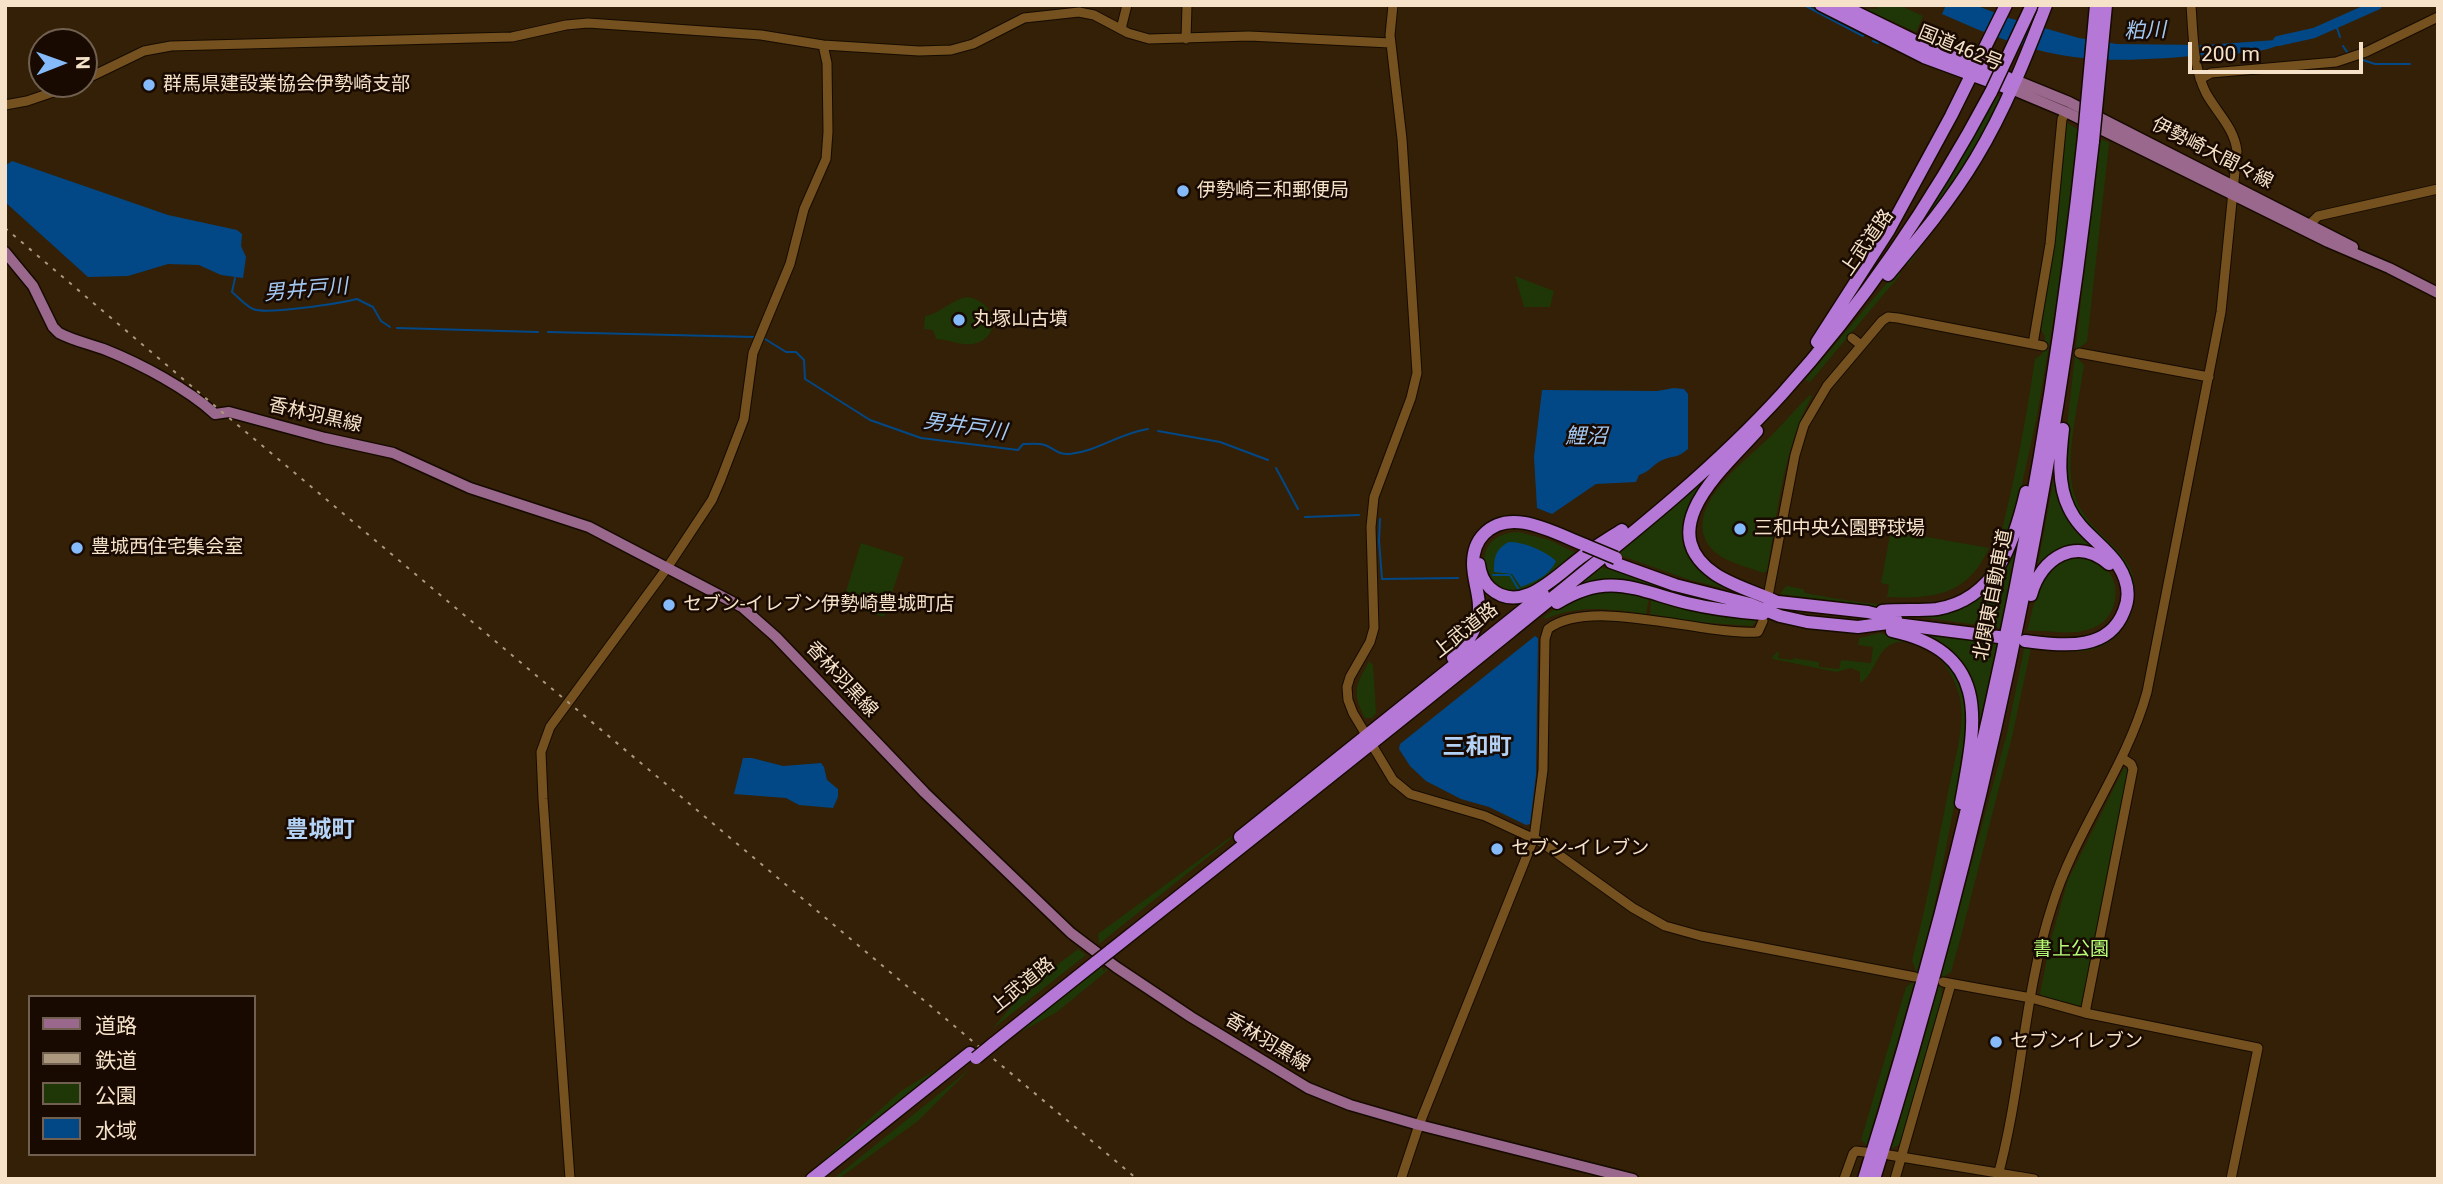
<!DOCTYPE html>
<meta charset="utf-8">
<style>
body{margin:0}
#map{position:relative;width:2443px;height:1184px;overflow:hidden;background:#332006;font-family:Roboto,"Noto Sans JP",sans-serif}
canvas{display:block}
.frame{position:absolute;inset:0;border:7px solid #f6e2c9;pointer-events:none}
.legend{position:absolute;left:28px;top:995px;width:228px;height:161px;box-sizing:border-box;background:#180a00;border:2px solid #716050;margin:0;padding:9px 12px;list-style:none;font-size:21px;color:#f6e2c9}
.legend li{display:flex;align-items:center;gap:14px;height:35px}
.legend b{width:35px;border:2px solid #716050}
.north{position:absolute;left:28px;top:28px;width:70px;height:70px;box-sizing:border-box;background:#180a00;border:2px solid #716050;border-radius:50%;rotate:89deg;font-size:19px;font-weight:700;line-height:28px;text-align:center;color:#f6e2c9}
.north::after{content:'';display:block;margin:auto;width:24px;height:32px;background:#85bbfb;clip-path:polygon(50% 0,100% 100%,50% 72%,0 100%)}
.scale{position:absolute;left:2188px;top:42px;width:175px;height:32px;box-sizing:border-box;border:4px solid #f6e2c9;border-top:0;padding-left:9px;font-size:21px;line-height:24px;white-space:nowrap;color:#f6e2c9;-webkit-text-stroke:5px #180a00;paint-order:stroke}
</style>
<div id="map">
<canvas width="2443" height="1184"></canvas>
<div class="frame"></div>
<ul class="legend">
<li><b style="height:9px;background:#9b688d"></b>道路</li>
<li><b style="height:9px;background:#ab987e"></b>鉄道</li>
<li><b style="height:19px;background:#1f3706"></b>公園</li>
<li><b style="height:19px;background:#024887"></b>水域</li>
</ul>
<div class="north">N</div>
<div class="scale">200 m</div>
</div>
<script>
const ctx = document.querySelector('canvas').getContext('2d');
ctx.lineJoin = 'round';
function paint(path, color) { ctx.fillStyle = color; ctx.fill(path, 'evenodd'); }
function trace(path, color, width, dash) { ctx.strokeStyle = color; ctx.lineWidth = width; ctx.lineCap = dash ? 'butt' : 'round'; ctx.setLineDash(dash || []); ctx.stroke(path); }
function label(font, color, halo, rows, align = 'center') {
  ctx.font = font + ' Roboto,"Noto Sans JP",sans-serif'; ctx.lineWidth = 5; ctx.setLineDash([]); ctx.textBaseline = 'middle'; ctx.strokeStyle = halo; ctx.fillStyle = color; for (const [text, x, y, turn = 0] of rows) {
    ctx.save(); ctx.translate(x, y); ctx.rotate((+turn || 0) * Math.PI / 180); ctx.textAlign = isNaN(turn) ? turn : align; if (halo) ctx.strokeText(text, 0, 0); ctx.fillText(text, 0, 0); ctx.restore();
  }
}
const green = new Path2D(`
 M1879,5H1899L1923,16L1916,32L1869,11V9H1878Z
 M1997,93L1999,97L2004,98L1967,168L1891,266L1942,189Z
 M2067,123L2079,130L2057,299L2036,421L2016,511L2003,554L1985,579L1952,601L1913,606H1877L1780,594L1786,586L1803,589L1805,593C1844,600 1904,612 1943,602C1962,597 1978,584 1988,567C1998,552 2001,534 2005,517C2018,464 2027,412 2035,359L2042,354L2045,337L2041,329L2057,226Z
 M2099,139L2109,142V144L2087,342L2080,347L2078,359L2084,365C2079,403 2064,457 2074,494C2083,524 2109,537 2126,561C2148,594 2129,642 2090,650C2070,654 2050,649 2031,648L2012,737L1960,940L1951,972L1943,977C1940,989 1943,999 1940,1010L1900,1144L1891,1149L1923,1042L2007,733L2025,644C2054,648 2099,659 2119,629C2125,621 2129,608 2133,599L2072,504L2065,473L2067,426Z
 M1943,216L1909,264H1904L1900,269V275L1810,382L1805,380Z
 M1515,276L1554,291L1550,307H1524Z
 M967,297C997,301 1003,338 973,344C961,346 948,339 936,339L933,330L924,329L925,316C941,313 951,300 967,297Z
 M1810,395L1812,396C1783,448 1778,513 1767,571L1763,573C1746,566 1722,562 1710,547C1680,507 1749,458 1773,434C1786,421 1797,407 1810,395Z
 M1730,454L1701,489L1690,550L1751,595L1690,580L1619,555L1628,544Z
 M2056,466L2059,493L2102,552L2087,547L2037,570Z
 M1891,530L1893,531L1989,548C1968,595 1934,599 1887,597L1889,585L1881,583Z
 M1519,532L1549,540L1578,554C1562,566 1544,586 1524,592C1482,603 1463,533 1519,532Z
 M861,543L904,557L884,617L842,604Z
 M2017,544L2001,628L1905,615C1969,611 1990,605 2017,544Z
 M2073,557C2084,558 2093,559 2103,566C2123,581 2118,616 2097,626C2074,638 2051,629 2027,631C2035,601 2039,568 2073,557Z
 M1602,564L1604,570L1608,565L1726,603L1734,609L1629,582L1567,594Z
 M1609,588L1756,618V621L1752,626L1697,622L1650,614L1651,599L1649,598L1646,614C1610,609 1580,604 1545,619L1544,617L1564,602Z
 M1905,630L1999,642L1978,730L1975,694L1969,678Z
 M1880,633L1915,642L1941,658L1953,671L1964,690L1968,735L1929,934L1867,1145L1861,1140L1906,987L1913,982L1916,971L1912,961C1927,904 1937,846 1949,788C1954,762 1964,731 1961,704C1958,676 1931,636 1898,642C1876,646 1877,673 1860,683V672L1851,668L1836,672L1773,659L1772,657L1777,652L1779,653L1778,658L1793,660V658L1819,662V667L1839,669L1841,660L1871,663L1873,647L1858,645L1859,638Z
 M1369,661L1373,665L1376,713L1372,718H1365C1351,691 1356,686 1369,661Z
 M2124,768L2129,770L2082,1007L2080,1009L2044,998L2040,994L2050,943L2068,880Z
 M1232,836L1233,837L1099,944L1098,934Z
 M1078,949L1086,955L992,1029L1028,987Z
 M1103,963L1108,967V970L1057,1012L1007,1039L1101,965L1104,972L1106,968Z
 M957,1057L805,1179H802L901,1091Z
 M971,1068L918,1121L838,1179H833Z`);
const water = new Path2D(`
 M1946,5H1975L2009,18L2079,38L2117,44L2205,45L2290,39C2266,55 2236,53 2208,55C2164,58 2118,63 2074,57C2028,51 1985,33 1942,14Z
 M12,161L168,215L237,230L242,234L241,246L246,257L243,278L221,275L199,265L168,264L128,276L88,277L5,202V166Z
 M1674,388L1684,389L1688,394V449C1677,458 1677,455 1665,459C1655,462 1650,472 1639,475L1636,482L1596,484L1552,514L1537,508L1534,457L1542,390L1657,391Z
 M1509,542C1524,542 1544,550 1556,561C1549,576 1536,581 1521,587L1512,574L1494,572C1494,558 1495,549 1509,542Z
 M1535,636L1538,638L1536,775L1530,824L1526,825L1489,807L1461,799L1426,781L1410,766L1399,749L1400,744Z
 M743,758H752L783,766L821,763L824,767L827,780L838,789V797L833,808L799,805L786,798L734,794Z`);
const stream = new Path2D(`
 M1804,5L1863,36
 M2336,25L2340,37
 M1873,41L1878,43
 M2343,46L2347,52
 M2363,60L2375,64H2410
 M235,278L232,292C238,297 246,306 253,309C266,315 341,303 357,299L373,307L381,321L390,327
 M397,328L538,332
 M548,332L755,337
 M765,339L786,352H796L804,360L805,379L870,420L921,438L1018,450L1023,444C1029,444 1039,443 1045,445C1055,449 1058,455 1070,454C1098,451 1120,433 1148,429
 M1158,431L1220,442L1268,460
 M1276,468L1298,509
 M1305,517L1359,515
 M1380,519L1379,541L1382,579L1458,578
 M1493,575H1510L1519,590`);
const river = new Path2D(`
 M2278,41L2314,33L2377,5`);
const minor = new Path2D(`
 M1393,5L1390,35L1402,139L1417,373L1411,398L1374,497L1371,527L1374,628L1370,642L1350,677L1347,687L1348,700L1353,713L1393,780L1410,794L1485,816L1541,842L1633,908L1665,926L1701,936L1915,977
 M1121,29L1127,5
 M1186,39L1187,5
 M2200,79L2211,73L2336,62L2366,52L2438,17
 M84,80L144,51L171,46L512,37L566,25L588,23L761,35L823,45L919,51L951,50L973,44L1024,18L1079,12L1094,15L1128,33L1149,39L1249,36L1390,43
 M5,105L27,101L77,84
 M2311,223L2318,216L2438,189
 M1852,338L1861,345
 M2033,344L2050,244L2062,119L2066,112
 M2079,353L2209,377
 M1769,591L1795,455L1804,425L1827,386L1882,321L1888,317L1898,318L2043,346
 M1943,982L2031,998L2085,1013L2258,1048L2231,1179
 M2085,1013L2133,769L2131,764L2122,758
 M1889,1155L2034,1179
 M570,1179L543,799L541,752L550,727L667,568L712,500L721,479L744,419L753,353L790,264L804,209L826,159L828,132L827,63L823,45
 M1401,1179L1419,1125L1534,838L1543,770L1545,639L1548,629C1591,596 1703,636 1758,632L1763,621
 M1844,1179L1853,1154L1856,1151L1865,1152
 M1895,1179L1951,984
 M1997,1179C2022,1090 2023,995 2052,906C2075,831 2126,768 2147,692L2221,312L2237,151C2234,127 2217,113 2206,93C2193,68 2193,33 2191,5`);
const major = new Path2D(`
 M2015,80L2069,102L2353,247
 M2011,89L2066,112L2328,242L2389,268L2438,293
 M5,252L33,286L53,327L59,333C74,341 90,344 106,350C141,364 188,389 215,414L229,412L325,438L393,453L470,488L589,527L742,607L776,637L925,793L1071,933L1116,967L1191,1017L1308,1088L1350,1105L1419,1125L1633,1179`);
const highway = new Path2D(`
 M1821,5L1924,57L2011,89
 M1841,5L1927,47L2008,78
 M1888,275C1919,238 1951,200 1976,158C2005,110 2026,57 2046,5
 M1817,342L1889,230L1951,116L2006,5
 M1757,431C1725,467 1650,529 1715,574C1733,586 1755,592 1775,601
 M1611,562L1675,585L1750,604L1780,616L1807,622L1858,627L1888,623L1999,637
 M1479,564C1480,574 1483,581 1490,588C1521,616 1557,575 1580,558C1593,548 1608,539 1622,530
 M2031,595C2041,557 2077,536 2109,564
 M1769,601L1868,612L1896,619
 M1557,603C1608,571 1636,590 1687,603C1712,609 1737,612 1763,614
 M1882,611C1900,609 1919,611 1937,609C1996,599 2014,543 2026,492
 M1892,631C1994,653 1975,725 1961,803
 M2025,641C2061,645 2108,653 2124,611C2131,595 2127,579 2118,565C2104,544 2080,532 2069,508C2057,484 2060,455 2063,429
 M1453,658C1464,647 1475,634 1478,618C1482,599 1473,582 1473,564C1473,553 1476,542 1484,534C1511,506 1556,534 1585,545
 M1240,837L1543,594
 M1110,951C1244,845 1378,739 1510,632C1603,556 1701,483 1782,394C1865,302 1933,201 1991,92
 M993,1044L1096,962
 M812,1179L970,1053
 M1864,1179C1971,839 2047,490 2084,136
 M1874,1179C1981,840 2054,494 2093,141`);
const rail = new Path2D(`
 M5,228L222,412L1137,1179`);
const highwayBridge = new Path2D(`
 M1991,92L2031,7
 M2084,136L2096,5
 M2093,141L2106,5
 M1585,545L1616,558
 M1096,962L1110,951
 M976,1058L993,1044`);
const markers = [
 [149,85,7,"#85bbfb"],
 [1183,191,7,"#85bbfb"],
 [959,320,7,"#85bbfb"],
 [1740,529,7,"#85bbfb"],
 [77,548,7,"#85bbfb"],
 [669,605,7,"#85bbfb"],
 [1497,849,7,"#85bbfb"],
 [1996,1042,7,"#85bbfb"]
];
const streetNames = [
 ["国道462号",1960,49,22],
 ["伊勢崎大間々線",2212,154,27],
 ["上武道路",1868,243,-55],
 ["香林羽黒線",315,416,13],
 ["北関東自動車道",1994,595,-79],
 ["上武道路",1466,631,-38],
 ["香林羽黒線",841,680,47],
 ["上武道路",1023,986,-39],
 ["香林羽黒線",1267,1043,31]
];
const poiNames = [
 ["群馬県建設業協会伊勢崎支部",163,85],
 ["伊勢崎三和郵便局",1197,191],
 ["丸塚山古墳",973,320],
 ["三和中央公園野球場",1754,529],
 ["豊城西住宅集会室",91,548],
 ["セブン-イレブン伊勢崎豊城町店",683,605],
 ["セブン-イレブン",1511,849],
 ["セブンイレブン",2010,1042]
];
const parkNames = [
 ["書上公園",2071,950]
];
const waterNames = [
 ["粕川",2145,32,-2],
 ["男井戸川",306,291,-5],
 ["男井戸川",965,428,8],
 ["鯉沼",1586,438]
];
const quarterNames = [
 ["三和町",1477,748],
 ["豊城町",320,831]
];
paint(green, '#1f3706');
paint(water, '#024887');
trace(stream, '#024887', 2);
trace(river, '#024887', 10);
trace(minor, '#160b01', 11);
trace(major, '#160b01', 13);
trace(highway, '#160b01', 15);
trace(minor, '#74511f', 9);
trace(major, '#9b688d', 10);
trace(highway, '#b578d6', 12);
trace(rail, '#ab987e', 2, [3.5, 7]);
trace(highwayBridge, '#160b01', 15, []);
trace(highwayBridge, '#b578d6', 12);
for (const [x, y, r, color] of markers) { const dot = new Path2D(); dot.arc(x, y, r, 0, 2 * Math.PI); ctx.fillStyle = color; ctx.fill(dot); trace(dot, '#180a00', 2.5); }
label('19px', '#f6e2c9', '#180a00', streetNames);
label('19px', '#f6e2c9', '#180a00', poiNames, 'left');
label('19px', '#b4fe78', '#180a00', parkNames);
label('italic 21px', '#a3c8f3', '#180a00', waterNames);
label('bold 23px', '#b5d3f7', '#180a00', quarterNames);
</script>
